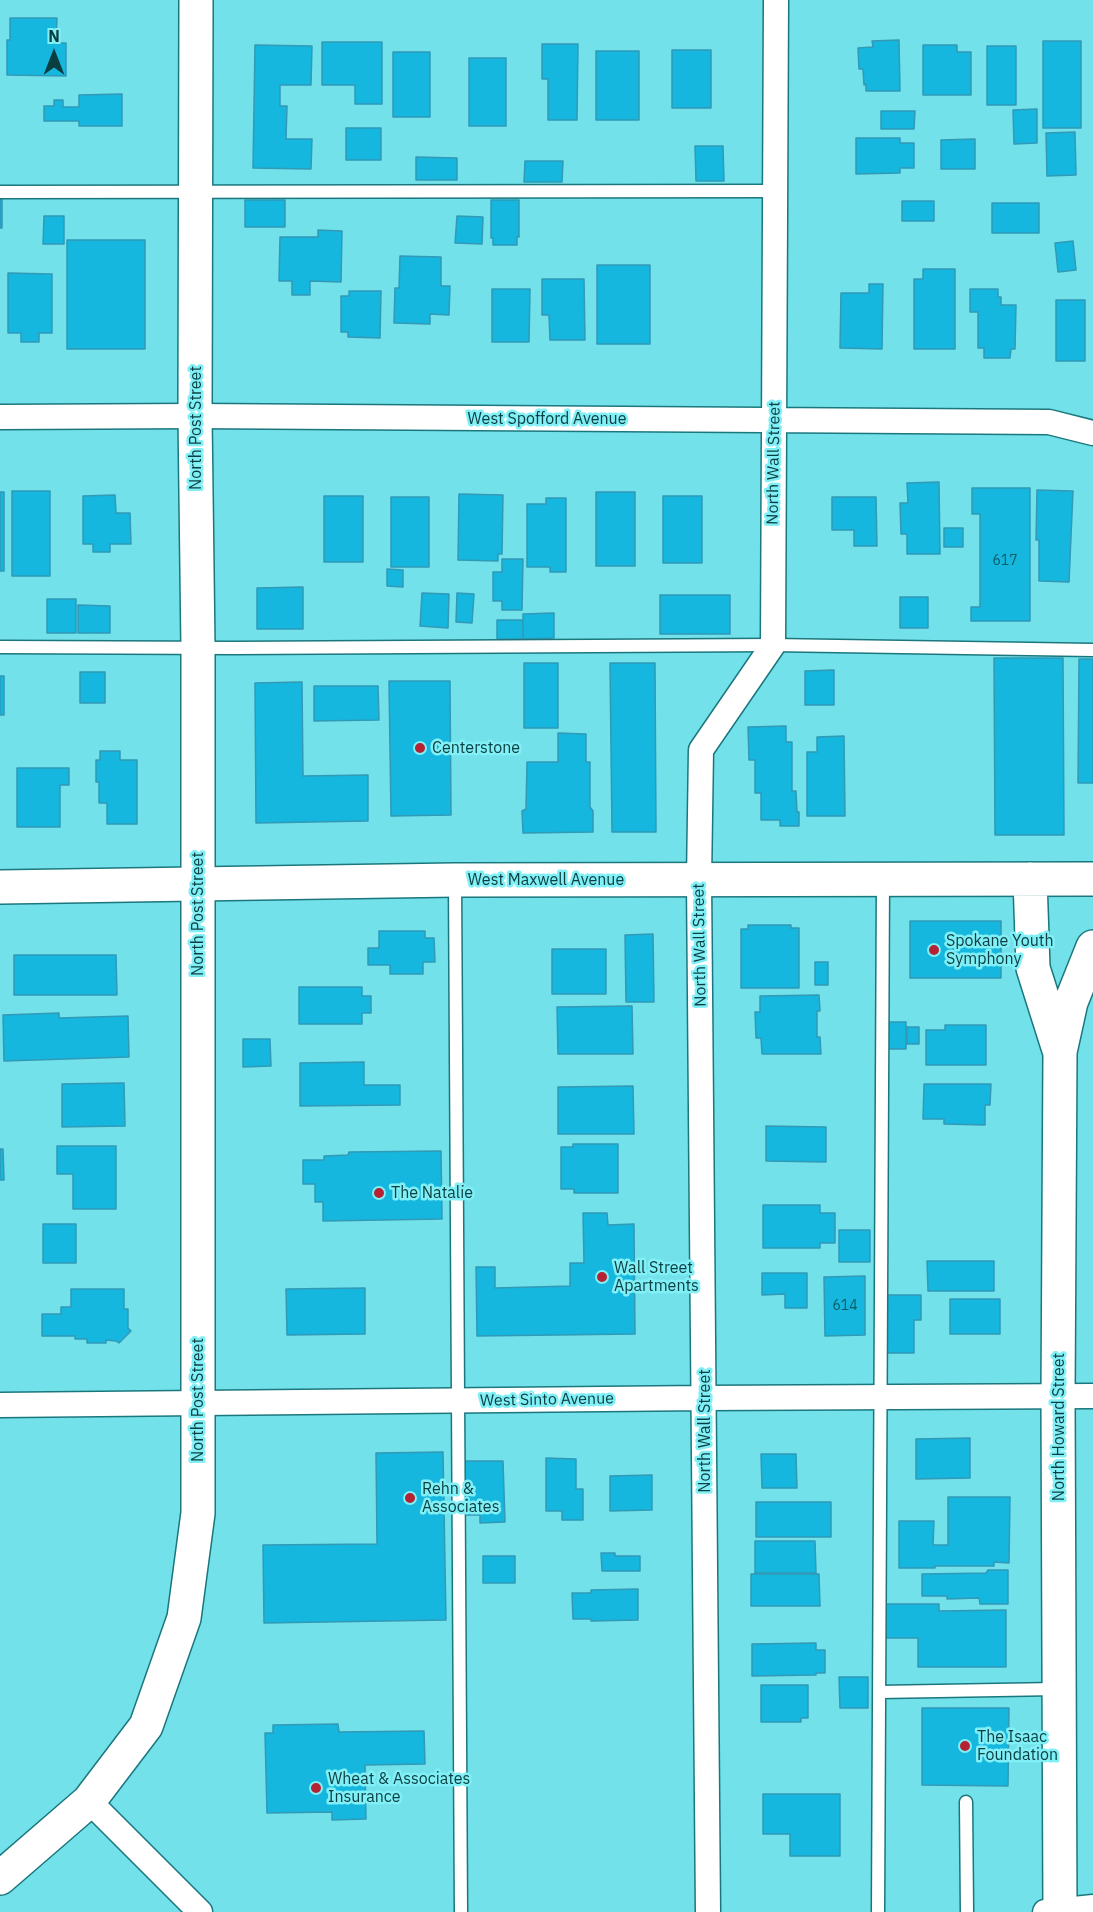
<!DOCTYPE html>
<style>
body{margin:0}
#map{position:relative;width:1093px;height:1912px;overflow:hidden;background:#73e1e9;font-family:"IBM Plex Sans",sans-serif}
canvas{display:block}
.north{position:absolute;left:24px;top:24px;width:60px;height:60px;-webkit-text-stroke:4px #80eff6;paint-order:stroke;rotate:0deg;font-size:16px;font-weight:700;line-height:24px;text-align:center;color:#0b3e41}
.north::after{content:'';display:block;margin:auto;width:21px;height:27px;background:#0b3e41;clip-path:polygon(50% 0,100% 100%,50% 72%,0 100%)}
</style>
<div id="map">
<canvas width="1093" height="1912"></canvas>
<div class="north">N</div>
</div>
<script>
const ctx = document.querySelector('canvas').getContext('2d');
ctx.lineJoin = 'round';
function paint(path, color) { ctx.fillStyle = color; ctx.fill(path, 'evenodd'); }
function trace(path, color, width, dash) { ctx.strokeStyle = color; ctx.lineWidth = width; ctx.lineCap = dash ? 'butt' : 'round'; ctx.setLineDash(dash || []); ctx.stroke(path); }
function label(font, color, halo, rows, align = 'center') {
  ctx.font = font + ' "IBM Plex Sans",sans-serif'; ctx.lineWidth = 5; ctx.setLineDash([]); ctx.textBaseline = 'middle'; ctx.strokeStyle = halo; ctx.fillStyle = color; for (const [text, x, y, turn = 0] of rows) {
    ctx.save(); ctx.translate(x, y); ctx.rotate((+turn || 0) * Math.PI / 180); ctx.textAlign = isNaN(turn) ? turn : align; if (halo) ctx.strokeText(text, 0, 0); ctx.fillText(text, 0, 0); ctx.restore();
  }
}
const building = new Path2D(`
 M10,18H57L56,43H66V76L7,75V40H10Z
 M899,40L900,91H866V84L864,85L863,69H859L858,48L873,47L872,41Z
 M1043,41H1081V128H1043Z
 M322,42H382V104H355V85H322Z
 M542,44H578L577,120H548V79H542Z
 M255,45L312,46L311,85H280V106H287L286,139H312L311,169L253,168Z
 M923,45H957V52H971V95H923Z
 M987,46H1016V105H987Z
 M672,50H711V108H672Z
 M596,51H639V120H596Z
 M393,52H430V117H393Z
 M469,58H506V126H469Z
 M122,94V126H79V121H44V106H54V100H63V107H79V95Z
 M1037,109V143L1014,144L1013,110Z
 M881,111H915L914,129H881Z
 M346,128H381V160H346Z
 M1075,132L1076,175L1047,176L1046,133Z
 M856,138H900V143H914V168H900V173L856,174Z
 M975,139V169H941V140Z
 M695,146H723L724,181H696Z
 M416,157L457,158V180H416Z
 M525,161H563L562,182H524Z
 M0,198H2V228H0Z
 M245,200H285V227H245Z
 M491,200H519V237H517V245H493V238H491Z
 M902,201H934V221H902Z
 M992,203H1039V233H992Z
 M44,216H64V244H43Z
 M457,216L483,217L482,244L455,243Z
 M318,230L342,231L341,282L310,281V295H292V281H279L280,237H318Z
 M67,240H145V349H67Z
 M1073,241L1076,270L1058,272L1055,243Z
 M400,256L441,257V286H450L449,315L430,314V324L394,323L395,288H399Z
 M597,265H650V344H597Z
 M923,269H955V349H914V279H923Z
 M8,273L52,274V333H39V342H21V333H8Z
 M542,279H584L585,340H550L549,315H542Z
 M869,284H883L882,349L840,348L841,293H869Z
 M492,289H530L529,342H492Z
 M970,289H998V297H1001V305H1016L1015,349H1011L1010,358H984V348H978V312H970Z
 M349,291H381L380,338L348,337V332H341V296H349Z
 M1056,300H1085V361H1056Z
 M939,482L940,554H907V534H901L900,503H908L907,483Z
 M972,488H1030V621H971V607H980V514H972Z
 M1037,490L1073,491L1069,582L1039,581V540H1036Z
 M12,491H50V576H12Z
 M0,492H4V571H0Z
 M596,492H635V566H596Z
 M459,494L503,495L502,554H498V561L458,560Z
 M115,495L116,513H130L131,544H110V552H93V544H83V496Z
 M324,496H363V562H324Z
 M663,496H702V563H663Z
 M391,497H429V567H391Z
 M832,497H876L877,546H854V530H832Z
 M546,498H566V572H550V567H527V504H546Z
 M944,528H963V547H944Z
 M502,559H523L522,610H502V601H493V572H502Z
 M387,569L403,570V587L387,586Z
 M303,587V629H257V588Z
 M422,593L449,594L448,628L420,626Z
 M457,593L474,594L472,623L456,622Z
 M660,595H730V634H660Z
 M900,597H928V628H900Z
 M47,599H76V633H47Z
 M78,605L110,606V633H78Z
 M554,613V638L523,639V614Z
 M497,620H523V639H497Z
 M994,658H1063L1064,835H995Z
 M1079,659H1093V783H1078Z
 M524,663H558V728H524Z
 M610,663H655L656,832H612Z
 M834,670V705H805V671Z
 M80,672H105V703H80Z
 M0,676H4V715H0Z
 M389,681H450L451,815L391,816Z
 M302,682L303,776L368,775V821L256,823L255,683Z
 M314,686H378L379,720L314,721Z
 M786,726V742H792V791H796L797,812H799V826H780V820H761V793H755V760H749L748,727Z
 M558,733L586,734V762H590V807L593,811V832L523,833L522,811L526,809L527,762H558Z
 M844,736L845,816H807V752H817V737Z
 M100,751H120V760H137V824H107V803H99V782H96V760H100Z
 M17,768H69V785H60V827H17Z
 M910,921H1001V978H910Z
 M748,925H791V928H799V988H741V929H748Z
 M379,931H425V938H434L435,962H423V974H390V965H368V948H379Z
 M653,934L654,1002H626L625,935Z
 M552,949H606V994H552Z
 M14,955H116L117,995H14Z
 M815,962H828V985H815Z
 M299,987H362V996H371V1013H362V1024H299Z
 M819,995L820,1011H817V1037H820L821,1054H762L761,1038H756L755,1012H760V996Z
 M632,1006L633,1054H558L557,1007Z
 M59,1013V1018L128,1016L129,1057L4,1061L3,1015Z
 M887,1022H906V1049H887Z
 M945,1025H986V1065H926V1030H945Z
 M907,1027H919V1044H907Z
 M243,1039H270L271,1066L243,1067Z
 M364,1062V1085H400V1105L300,1106V1063Z
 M124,1083L125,1126L62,1127V1084Z
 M924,1084H991L990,1105H985V1125L944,1124V1119H923Z
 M633,1086L634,1134H558V1087Z
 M766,1126L826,1127V1162L766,1161Z
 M573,1144H618V1193H574V1189H561V1147H573Z
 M57,1146H116V1209H73V1174H57Z
 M0,1149H3L4,1180H0Z
 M441,1151L442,1219L323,1221V1202H315V1184H303V1160H324V1156L348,1155L349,1152Z
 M763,1205H820V1213H835V1243H820V1248H763Z
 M583,1213H607L608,1225L634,1224L635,1334L477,1336L476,1267H495V1288L570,1286V1263H584Z
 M43,1224H76V1263H43Z
 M839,1230H870V1262H839Z
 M927,1261H994V1291H928Z
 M762,1273H807V1308H785V1294L762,1295Z
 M865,1276V1335L825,1336L824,1277Z
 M365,1288V1334L287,1335L286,1289Z
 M71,1289H124V1309H128V1328L131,1331L119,1343L116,1341L106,1340V1343H87V1339H75V1336H42V1314H61V1307H71Z
 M884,1295H921V1320H914V1353H884Z
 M950,1299H1000V1334H950Z
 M970,1438V1478L916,1479V1439Z
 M443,1452L446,1620L264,1623L263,1545L377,1544L376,1453Z
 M761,1454H796L797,1488H762Z
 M546,1458L576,1459V1489H583V1520H562V1511H546Z
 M465,1461H503L505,1522L480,1523V1515H466Z
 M652,1475V1510L610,1511V1476Z
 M948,1497H1010L1009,1563L994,1562V1566H935V1568H899V1521H934L933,1545H948Z
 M756,1502H831V1537H756Z
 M755,1541H815L816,1573H755Z
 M601,1553H615V1556H640V1571H602Z
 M483,1556H515V1583H483Z
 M988,1570H1008V1604H980L979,1598L947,1599V1596H922V1574L986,1573Z
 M751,1574H819L820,1606H751Z
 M638,1589V1620L591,1621V1619H573L572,1593H591V1590Z
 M885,1604H939V1611L1006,1610V1667H918V1638H886Z
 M816,1643V1650H825V1673H816V1675L752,1676V1644Z
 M839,1677H868V1708H840Z
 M761,1685H808V1718H801V1722H761Z
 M922,1708H1009L1008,1786L922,1785Z
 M338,1724L339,1732L424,1731L425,1764L365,1765L366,1819L332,1820V1812L267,1813L265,1733H273V1725Z
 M763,1794H840V1856H790V1834H763Z`);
const lane = new Path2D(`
 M0,192L776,191
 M0,647L234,648L773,645L1093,650
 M455,881L461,1912
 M879,1692L1057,1689
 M966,1802L967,1912
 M878,1912L883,880`);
const street = new Path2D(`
 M0,417L195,416L1049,422L1093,433
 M0,1405L704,1398L1093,1396
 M89,1801L200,1912
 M708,1912L699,880L701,750L773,645L776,0
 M1045,1912L1093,1907`);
const secondary = new Path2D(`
 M1030,879L1033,968L1059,1050
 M0,887L455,880L1093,879
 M0,1878L89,1801L146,1726L184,1618L198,1513V648L195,416L196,0
 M1060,1912L1058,1397L1060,1052L1071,1002L1093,947`);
const markers = [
 [420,748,6,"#b42233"],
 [934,950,6,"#b42233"],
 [379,1193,6,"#b42233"],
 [602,1277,6,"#b42233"],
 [410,1498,6,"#b42233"],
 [965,1746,6,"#b42233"],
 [316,1788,6,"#b42233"]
];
const numberNames = [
 ["617",1005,561],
 ["614",845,1306]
];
const streetNames = [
 ["West Spofford Avenue",547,419],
 ["North Post Street",196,428,-90],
 ["North Wall Street",774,463,-89],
 ["West Maxwell Avenue",546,880],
 ["North Post Street",198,914,-90],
 ["North Wall Street",700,945,-91],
 ["North Post Street",198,1400,-90],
 ["West Sinto Avenue",547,1400,-1],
 ["North Howard Street",1059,1427,-90],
 ["North Wall Street",705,1431,-90]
];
const poiNames = [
 ["Centerstone",432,748],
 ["Spokane Youth",946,941],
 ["Symphony",946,959],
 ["The Natalie",391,1193],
 ["Wall Street",614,1268],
 ["Apartments",614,1286],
 ["Rehn &",422,1489],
 ["Associates",422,1507],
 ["The Isaac",977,1737],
 ["Foundation",977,1755],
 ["Wheat & Associates",328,1779],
 ["Insurance",328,1797]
];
paint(building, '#15b7de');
trace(building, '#3299b7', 1.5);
trace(lane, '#1b777d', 15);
trace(street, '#1b777d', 27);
trace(secondary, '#1b777d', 36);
trace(lane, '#fff', 12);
trace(street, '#fff', 24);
trace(secondary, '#fff', 33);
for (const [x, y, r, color] of markers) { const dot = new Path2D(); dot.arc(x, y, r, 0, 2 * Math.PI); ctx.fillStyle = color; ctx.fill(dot); trace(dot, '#80eff6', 2); }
label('14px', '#0e5c68', null, numberNames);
label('16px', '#0b3e41', '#80eff6', streetNames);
label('16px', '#0b3e41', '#80eff6', poiNames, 'left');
</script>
